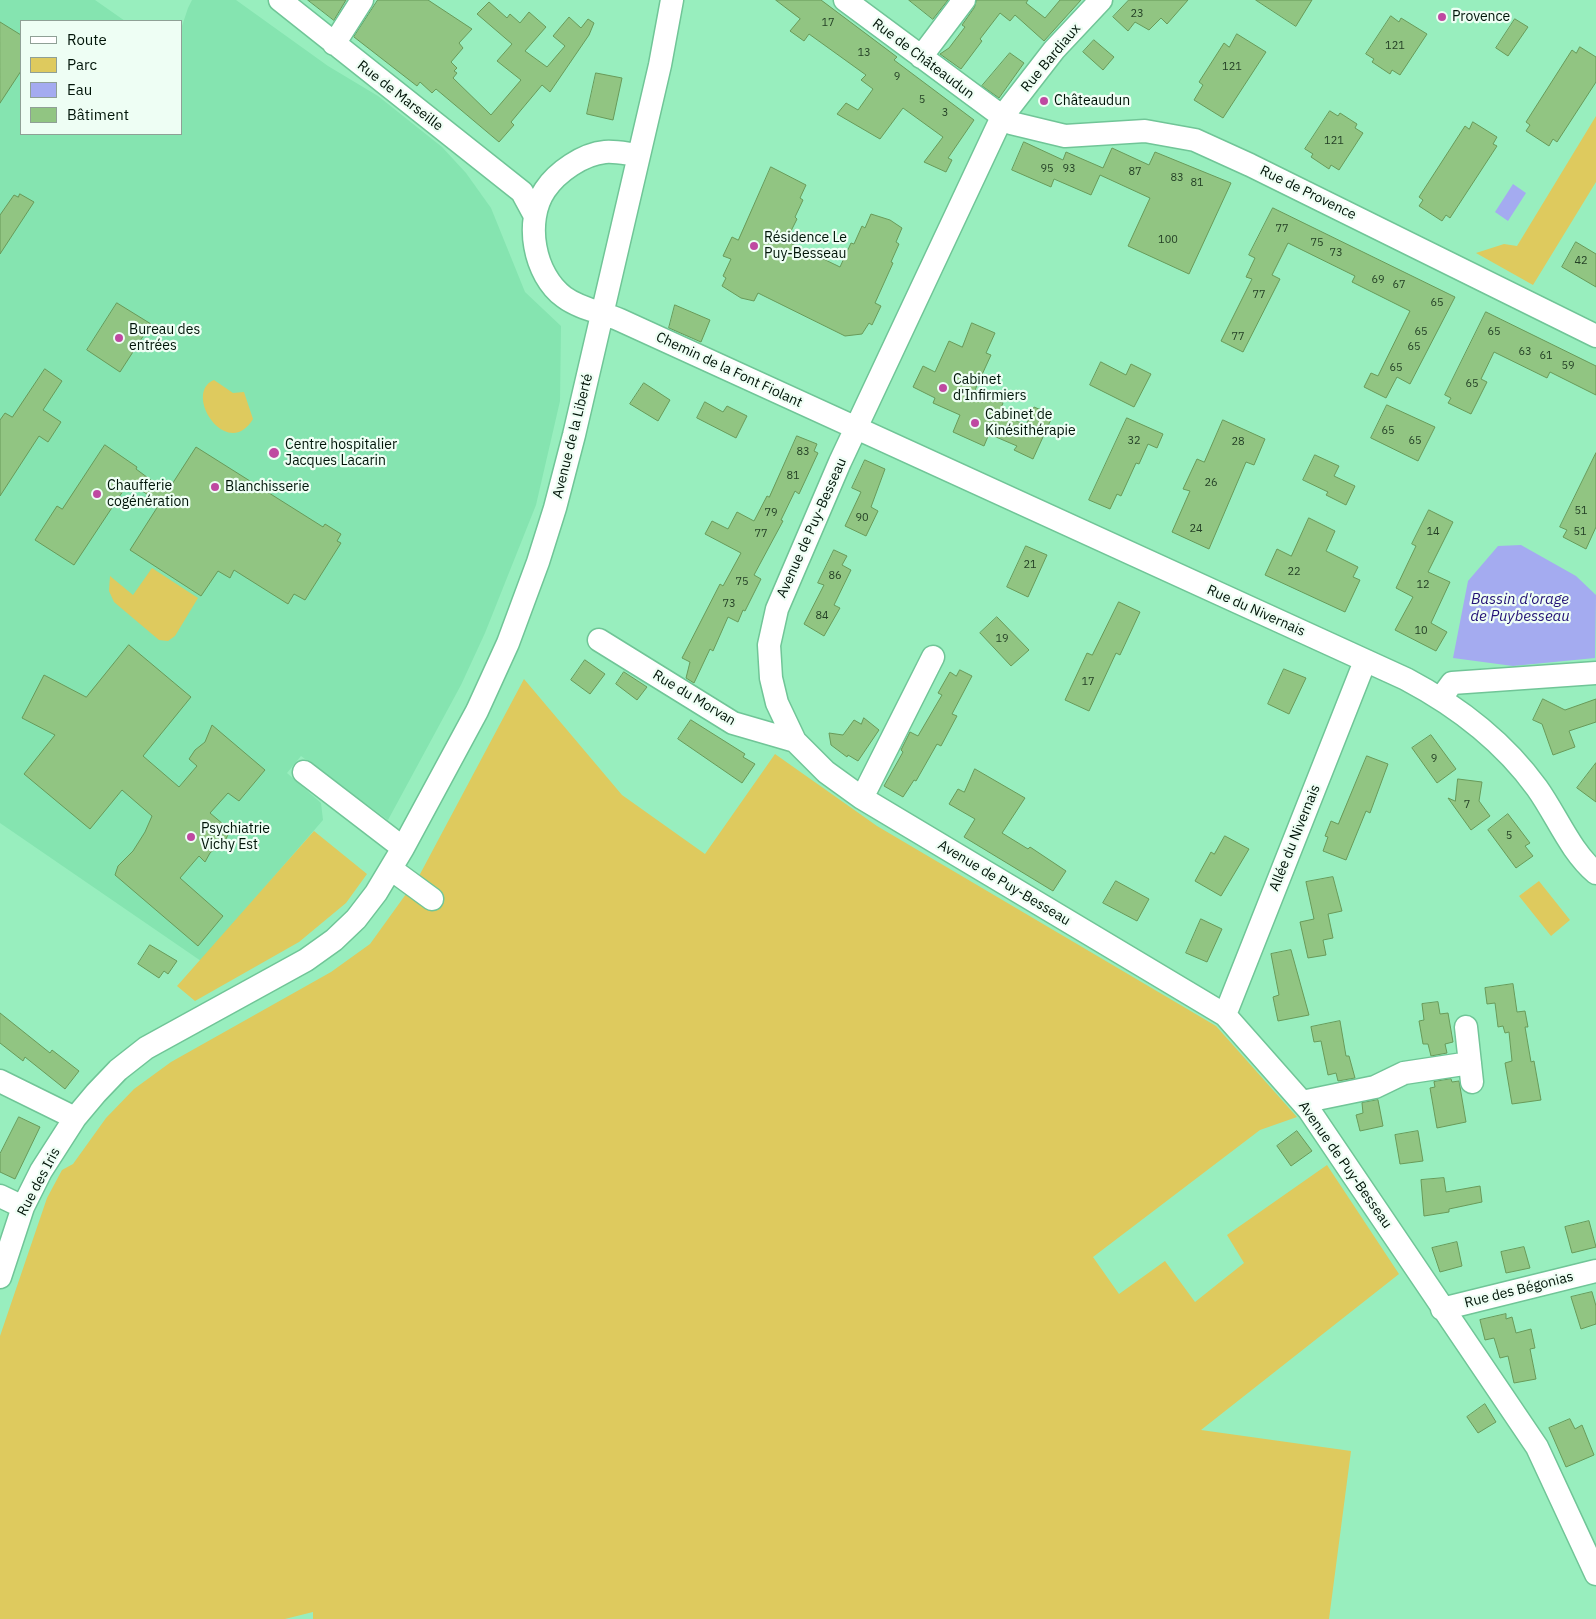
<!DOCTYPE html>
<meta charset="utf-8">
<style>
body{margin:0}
#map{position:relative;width:1596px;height:1619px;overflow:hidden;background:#98eebe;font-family:"IBM Plex Sans",sans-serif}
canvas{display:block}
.legend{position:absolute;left:20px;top:20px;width:162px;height:115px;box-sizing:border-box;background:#eefef4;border:1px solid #8fa096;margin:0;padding:6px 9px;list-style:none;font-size:15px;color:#001408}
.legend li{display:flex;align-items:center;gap:10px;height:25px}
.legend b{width:25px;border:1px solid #8fa096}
</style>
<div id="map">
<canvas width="1596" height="1619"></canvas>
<ul class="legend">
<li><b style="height:6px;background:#fff"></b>Route</li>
<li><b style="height:14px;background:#deca5e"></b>Parc</li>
<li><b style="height:14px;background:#a4abf0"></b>Eau</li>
<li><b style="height:14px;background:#91c582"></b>Bâtiment</li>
</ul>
</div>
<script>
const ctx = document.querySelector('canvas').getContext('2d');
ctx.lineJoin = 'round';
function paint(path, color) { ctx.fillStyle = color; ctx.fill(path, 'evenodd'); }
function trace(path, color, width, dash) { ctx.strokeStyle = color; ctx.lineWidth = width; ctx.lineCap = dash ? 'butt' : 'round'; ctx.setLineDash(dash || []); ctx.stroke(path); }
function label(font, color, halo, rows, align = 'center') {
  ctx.font = font + ' "IBM Plex Sans",sans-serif'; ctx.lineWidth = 4.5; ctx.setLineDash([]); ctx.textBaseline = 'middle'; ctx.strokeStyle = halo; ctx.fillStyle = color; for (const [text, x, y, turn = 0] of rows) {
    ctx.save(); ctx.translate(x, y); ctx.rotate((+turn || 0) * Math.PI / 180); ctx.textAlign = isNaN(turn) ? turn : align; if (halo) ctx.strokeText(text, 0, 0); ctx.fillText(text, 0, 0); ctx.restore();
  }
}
const built = new Path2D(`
 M0,0H95L125,21H21V134H181V29L188,8L192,0H236L328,66L378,96L442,147L466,173L491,208L525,292L561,326L560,401L536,505L485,633L461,685L388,820L301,756L287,773L321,803L323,820L201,961L0,823Z`);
const green = new Path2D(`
 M1596,116V182L1533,285L1476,253L1504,244L1517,246Z
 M214,380L233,393L244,392L253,419C227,462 182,393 214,380Z
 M152,568L198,598L175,636L168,641L159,640L114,602L109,591L110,576L133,595Z
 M524,679L622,795L705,854L775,754L877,826L1216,1026L1297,1117L1260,1130L1093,1257L1119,1294L1165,1261L1195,1302L1244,1263L1227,1235L1327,1165L1399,1274L1201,1430L1351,1451L1329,1619H313V1612L285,1619H0V1336L47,1198L62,1170L73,1164L106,1118L134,1089L171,1062L331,972L370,944L419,876Z
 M314,831L367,874L346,903L299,942L195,1001L177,986Z
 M1539,881L1570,920L1551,936L1519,896Z`);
const water = new Path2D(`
 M1513,184L1526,193L1508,221L1495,212Z
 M1521,545L1576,576L1596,595L1595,658L1513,666L1453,658L1468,581L1498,546Z`);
const building = new Path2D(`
 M308,0H346L334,20Z
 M378,0H428L472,29L459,43L463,48L451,62L457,68L454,71L457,73L453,78L491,115L521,80L497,61L512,44L477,14L489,2L507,18L510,14L520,23L529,12L546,27L525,51L547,67L565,46L553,36L569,17L581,28L588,19L594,23L589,35L550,92L542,85L511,122L514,125L499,142L436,89L432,93L420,82L417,86L354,37Z
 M776,0H821L897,57L894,60L974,120L948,158L952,160L946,172L924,162L943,137L903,108L880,139L837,114L846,103L858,110L873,89L861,80L866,75L809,34L804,41L790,31L800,19Z
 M909,0H948L933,19Z
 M977,0H1028L1026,3L1045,18L1060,0H1081L1044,41L1015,15L1010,21L1000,13L980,39L982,41L961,69L940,54L949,48L965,27L962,25L974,8Z
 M1129,0H1188L1167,24L1161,18L1149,30L1135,22L1128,31L1113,17Z
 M1256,0H1312L1296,26Z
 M1391,16L1399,22L1401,18L1427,34L1400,75L1392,70L1390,74L1372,62L1374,59L1366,54Z
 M1515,19L1528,27L1508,56L1496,48Z
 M0,22L21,35V71L0,103Z
 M1237,34L1266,52L1223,118L1194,100L1203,85L1199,82L1224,43L1229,47Z
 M1094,40L1114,57L1103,70L1083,52Z
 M1580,47L1596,57V82L1557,142L1553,139L1549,146L1526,131L1530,125L1526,122L1572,50L1576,53Z
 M1010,53L1024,63L999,98L982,86Z
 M596,73L622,78L613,120L587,114Z
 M1330,111L1338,116L1340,113L1357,124L1355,128L1363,133L1339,170L1331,165L1329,169L1311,157L1313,154L1305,149Z
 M1473,122L1497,137L1493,144L1497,146L1450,218L1446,215L1442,221L1419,206L1423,200L1419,197L1465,126L1469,129Z
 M1024,142L1063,160L1066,152L1103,168L1112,148L1149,165L1155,152L1231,183L1189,274L1128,246L1150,198L1100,175L1091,195L1054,179L1051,187L1012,170Z
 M771,167L806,185L800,198L803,200L795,217L797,219L786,241L840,267L851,243L854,244L862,226L865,228L871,214L890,220L902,228L896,242L899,244L891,262L893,263L875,303L881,306L872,325L869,323L862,334L845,336L758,293L754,301L741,298L722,286L726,278L723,276L731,259L723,256L732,237L738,240Z
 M20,194L34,202L0,254V215L14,195L18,197Z
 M1273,208L1455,297L1410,384L1397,377L1386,398L1364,387L1371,373L1378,376L1410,311L1352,282L1355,276L1288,243L1272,275L1280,279L1243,352L1221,341L1252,279L1246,277L1255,258L1249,255Z
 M1576,242L1596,254V287L1562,267Z
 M117,303L151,324L120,372L87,350Z
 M675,305L710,320L701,342L669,328Z
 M1486,312L1596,366V395L1550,372L1547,378L1494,352L1481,379L1487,382L1471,414L1448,403L1451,398L1445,395Z
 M972,323L995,333L986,353L991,355L975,390L1003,403L999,413L1026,425L1034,407L1053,415L1033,459L1014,450L1017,446L989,434L984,446L953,432L960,415L933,403L935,398L913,387L923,366L935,372L949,341L962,347Z
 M1101,362L1126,375L1131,364L1151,374L1134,407L1090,385Z
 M45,369L62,381L43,410L61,422L48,442L39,436L0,496V420L5,413L12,417Z
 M644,383L670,400L658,421L630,404Z
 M705,402L723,412L727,406L747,416L736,438L697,418Z
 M1387,405L1435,427L1418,461L1371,438Z
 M1127,418L1163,434L1157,448L1148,444L1139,464L1136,463L1121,496L1117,494L1110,509L1089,500Z
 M1223,420L1265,439L1254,465L1246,462L1209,549L1172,532L1190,491L1183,489L1197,459L1204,462Z
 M797,436L817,444L814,451L818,453L799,494L795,491L781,520L783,521L754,575L761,579L745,611L743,610L738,622L728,617L713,651L710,649L694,683L686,678L690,662L682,658L720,584L723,586L741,553L705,534L712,521L728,529L737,512L754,521L767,496L769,497Z
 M105,445L137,467L136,469L167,492L196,447L323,527L325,524L341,534L337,541L341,543L305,600L294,594L288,604L234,570L230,578L218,571L201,596L130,550L160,503L129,482L74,565L35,540L57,506L62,509Z
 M1596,453V527L1586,549L1563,537L1567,530L1560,527Z
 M1315,455L1339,466L1334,476L1355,486L1346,505L1326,495L1328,492L1303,480Z
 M865,460L885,469L871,507L878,511L866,536L845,526L861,492L852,488Z
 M1429,510L1453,522L1428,572L1450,582L1431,623L1447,632L1436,651L1395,630L1413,597L1396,588L1416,546L1412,544Z
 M1309,518L1335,531L1326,551L1358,567L1353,577L1360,580L1345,612L1265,575L1277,549L1291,556Z
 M1026,546L1047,555L1028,597L1007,587Z
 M834,550L847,556L842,565L851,570L834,605L840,608L824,636L804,624L824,585L818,583Z
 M1119,602L1140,612L1120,655L1116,653L1089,711L1065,700L1087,653L1092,655Z
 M997,617L1029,650L1011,666L980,633Z
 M129,645L191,697L143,756L179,787L197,766L189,759L195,750L205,742L212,725L265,770L239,801L228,793L210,813L230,830L226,839L210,853L205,862L199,856L180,878L223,916L198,946L115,875L118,866L133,851L145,832L152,816L122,790L90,829L24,774L55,735L22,718L44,675L86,697Z
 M585,660L605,674L590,694L571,680Z
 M1284,669L1306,678L1289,714L1268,704Z
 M960,670L972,676L952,714L957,716L941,746L937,744L916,781L914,780L903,797L884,786L903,752L901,750L910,732L918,736L942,695L938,693L950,672L956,676Z
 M624,672L647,687L637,700L616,684Z
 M1543,699L1565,710L1596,699V722L1569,731L1575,747L1553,755L1542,724L1533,720Z
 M864,718L879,730L858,761L848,755L847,757L831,745L829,733L843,735L854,720L861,724Z
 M691,720L745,754L743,757L755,764L742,783L678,739Z
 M1431,735L1456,769L1437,783L1412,748Z
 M1367,756L1388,764L1370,813L1366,811L1346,860L1323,851L1328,837L1325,836L1331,821L1338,824Z
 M1596,763V802L1577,788Z
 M975,769L1025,798L1002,833L1028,849L1030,847L1066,871L1053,891L964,837L975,819L949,804L958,789L964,792Z
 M1458,779L1482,782L1479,801L1490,816L1471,830L1448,798L1455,801Z
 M1508,814L1530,843L1525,846L1533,856L1516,868L1488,830Z
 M1225,836L1249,849L1221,896L1195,881L1211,852L1214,854Z
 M1333,877L1342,911L1328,914L1333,938L1323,940L1326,955L1308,958L1300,922L1314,919L1306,882Z
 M1116,881L1149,899L1137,921L1103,903Z
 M1201,919L1222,929L1207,962L1186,953Z
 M150,945L177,961L168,974L164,971L159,978L138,964Z
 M1291,950L1309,1015L1278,1021L1273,997L1279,995L1271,954Z
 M1513,984L1517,1012L1525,1011L1528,1027H1525L1531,1062L1534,1061L1541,1100L1512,1104L1505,1063L1512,1061L1509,1032L1505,1033L1503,1026L1498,1027L1495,1003L1487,1004L1485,988Z
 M1438,1002L1440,1014L1448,1013L1453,1042L1445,1044L1447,1053L1431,1056L1428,1044H1423L1419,1021L1424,1020L1422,1004Z
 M0,1013L50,1053L52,1050L79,1071L65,1089L25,1057L23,1061L0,1043Z
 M1340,1021L1346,1056H1349L1355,1078L1338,1081L1336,1073L1328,1075L1321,1041L1314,1042L1311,1027Z
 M1451,1079L1452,1082L1459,1081L1466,1122L1437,1128L1430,1088L1435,1087L1434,1082Z
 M1378,1100L1383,1126L1360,1131L1356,1115L1363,1113L1362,1103Z
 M19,1117L40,1127L15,1179L0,1172V1154Z
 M1297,1131L1312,1151L1291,1166L1277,1146Z
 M1418,1131L1423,1161L1400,1164L1395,1135Z
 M1444,1178L1446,1192L1480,1186L1482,1202L1449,1209V1212L1424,1216L1421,1180Z
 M1589,1221L1596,1247L1572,1253L1565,1227Z
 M1457,1242L1462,1266L1440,1272L1432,1248Z
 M1524,1247L1530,1268L1506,1273L1501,1252Z
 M1592,1292L1596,1306V1324L1581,1329L1571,1297Z
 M1506,1314V1319L1512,1317L1516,1333L1531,1329L1535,1348L1530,1349L1536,1379L1514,1383L1508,1356L1500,1358L1494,1338L1485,1340L1480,1320Z
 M1485,1404L1496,1422L1478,1433L1467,1417Z
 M1570,1419L1575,1429L1582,1425L1594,1455L1566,1467L1549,1428Z`);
const minor = new Path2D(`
 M280,0L522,192L535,216
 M845,0L1011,123L1065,136L1145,131L1195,140L1250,165L1596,336
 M1101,0L1054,50L1002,117L840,462L777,609L769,645L771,678L777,703L795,741L826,772L862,798L1225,1015L1309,1110L1537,1447L1596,1574
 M334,44L362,0
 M921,57L964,0
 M639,155C628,154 616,151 605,152C583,154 557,172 545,190C524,221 534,275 564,297C580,309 602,312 620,320L1406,679C1457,706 1503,741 1537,788C1557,816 1570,851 1596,873
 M599,640L733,723L795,741
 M1441,698L1452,683L1596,673
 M304,772L403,848
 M862,798L933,657
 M391,869L432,899
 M1225,1015L1365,661
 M1466,1027L1472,1082
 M0,1081L75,1118
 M1302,1102L1375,1087L1404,1073L1470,1063
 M0,1196L23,1207
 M0,1277L23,1207L41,1171L75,1118L96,1093L118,1070L146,1048L306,960L334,940L356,919L376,893L403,848L477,711L508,643L538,562L555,508L574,435L660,65L672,0
 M1442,1309L1596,1271`);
const markers = [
 [1442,17,5,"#bf49a1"],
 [1044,101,5,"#bf49a1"],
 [754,246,5,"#bf49a1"],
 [119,338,5,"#bf49a1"],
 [943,388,5,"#bf49a1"],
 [975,423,5,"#bf49a1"],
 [274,453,6,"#bf49a1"],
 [215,487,5,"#bf49a1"],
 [97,494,5,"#bf49a1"],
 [191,837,5,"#bf49a1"]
];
const numberNames = [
 ["23",1137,14],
 ["17",828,23],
 ["121",1395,46],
 ["13",864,53],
 ["121",1232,67],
 ["9",897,77],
 ["5",922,100],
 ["3",945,113],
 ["121",1334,141],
 ["95",1047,169],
 ["93",1069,169],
 ["87",1135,172],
 ["83",1177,178],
 ["81",1197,183],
 ["77",1282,229],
 ["100",1168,240],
 ["75",1317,243],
 ["73",1336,253],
 ["42",1581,261],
 ["69",1378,280],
 ["67",1399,285],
 ["77",1259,295],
 ["65",1437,303],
 ["65",1421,332],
 ["65",1494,332],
 ["77",1238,337],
 ["65",1414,347],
 ["63",1525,352],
 ["61",1546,356],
 ["59",1568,366],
 ["65",1396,368],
 ["65",1472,384],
 ["65",1388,431],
 ["32",1134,441],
 ["65",1415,441],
 ["28",1238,442],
 ["83",803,452],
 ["81",793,476],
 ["26",1211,483],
 ["51",1581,511],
 ["79",771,513],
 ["90",862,518],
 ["24",1196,529],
 ["14",1433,532],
 ["51",1580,532],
 ["77",761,534],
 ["21",1030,565],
 ["22",1294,572],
 ["86",835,576],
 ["75",742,582],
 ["12",1423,585],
 ["73",729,604],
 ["84",822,616],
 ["10",1421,631],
 ["19",1002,639],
 ["17",1088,682],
 ["9",1434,759],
 ["7",1467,805],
 ["5",1509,836]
];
const poiNames = [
 ["Provence",1452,17],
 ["Châteaudun",1054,101],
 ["Résidence Le",764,238],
 ["Puy-Besseau",764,254],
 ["Bureau des",129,330],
 ["entrées",129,346],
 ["Cabinet",953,380],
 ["d'Infirmiers",953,396],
 ["Cabinet de",985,415],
 ["Kinésithérapie",985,431],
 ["Centre hospitalier",285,445],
 ["Jacques Lacarin",285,461],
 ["Chaufferie",107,486],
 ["cogénération",107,502],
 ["Blanchisserie",225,487],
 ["Psychiatrie",201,829],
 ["Vichy Est",201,845]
];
const streetNames = [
 ["Rue Bardiaux",1051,58,-50],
 ["Rue de Châteaudun",923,59,37],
 ["Rue de Marseille",400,96,38],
 ["Rue de Provence",1308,193,26],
 ["Chemin de la Font Fiolant",729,370,25],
 ["Avenue de la Liberté",573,436,-76],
 ["Avenue de Puy-Besseau",812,528,-66],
 ["Rue du Nivernais",1256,611,24],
 ["Rue du Morvan",694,698,31],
 ["Allée du Nivernais",1295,838,-68],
 ["Avenue de Puy-Besseau",1004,883,31],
 ["Avenue de Puy-Besseau",1345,1165,55],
 ["Rue des Iris",39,1182,-62],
 ["Rue des Bégonias",1519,1290,-14]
];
const waterNames = [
 ["Bassin d'orage",1520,600],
 ["de Puybesseau",1520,617]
];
paint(built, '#85e4b0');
paint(green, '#deca5e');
paint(water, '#a4abf0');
paint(building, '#91c582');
trace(building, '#689a59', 1);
trace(minor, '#70c597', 25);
trace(minor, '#fff', 22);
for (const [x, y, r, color] of markers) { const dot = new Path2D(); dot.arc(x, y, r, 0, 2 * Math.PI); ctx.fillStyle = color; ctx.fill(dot); trace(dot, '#eefef4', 2); }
label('11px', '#244026', null, numberNames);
label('14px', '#001408', '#eefef4', poiNames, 'left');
label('14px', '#001408', '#eefef4', streetNames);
label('italic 15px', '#231276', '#eefef4', waterNames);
</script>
